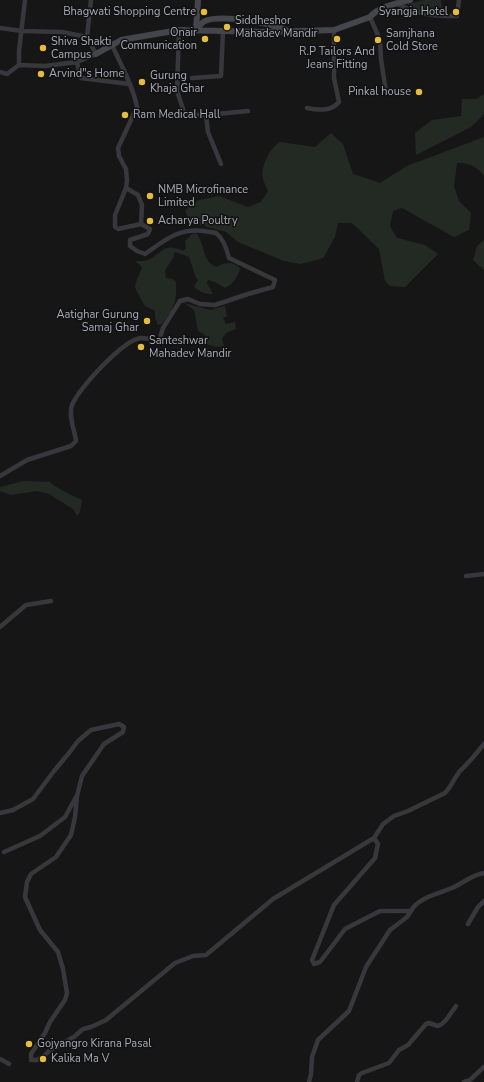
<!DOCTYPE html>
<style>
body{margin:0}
canvas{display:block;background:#161617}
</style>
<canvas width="484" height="1082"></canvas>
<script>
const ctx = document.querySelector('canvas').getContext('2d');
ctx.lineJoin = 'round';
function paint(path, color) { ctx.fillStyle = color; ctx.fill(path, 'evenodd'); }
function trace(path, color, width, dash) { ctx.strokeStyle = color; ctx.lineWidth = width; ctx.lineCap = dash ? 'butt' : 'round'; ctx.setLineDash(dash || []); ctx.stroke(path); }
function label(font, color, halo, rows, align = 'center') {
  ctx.font = font + ' "Nunito Sans",sans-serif'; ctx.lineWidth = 3; ctx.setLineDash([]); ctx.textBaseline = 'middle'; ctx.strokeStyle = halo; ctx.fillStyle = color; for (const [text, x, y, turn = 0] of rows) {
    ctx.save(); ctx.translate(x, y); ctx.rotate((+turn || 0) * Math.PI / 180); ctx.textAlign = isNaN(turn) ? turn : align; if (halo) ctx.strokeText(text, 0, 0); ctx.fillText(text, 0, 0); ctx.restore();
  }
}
const green = new Path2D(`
 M424,0H441L443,14L411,9L408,4Z
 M484,94V114L471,127L416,155L415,133L432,120L461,116L462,99H477Z
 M331,133L343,144L353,174L380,183L407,166L484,137V176C477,167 468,162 457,163L454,186L459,201L471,213L469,230L454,237L402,208L393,211L390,226L397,238L425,245L438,254L405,287L390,286L385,281L379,249L352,223H338L335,237L323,258L301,264L284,261L238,242L226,232L189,222L185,209L188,210L187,208L199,200L219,196L248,207L261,202L268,191C266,187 264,183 263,179C260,166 270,148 280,142L315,147Z
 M196,233C205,243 202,263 217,267C225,262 232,261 240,268C239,276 232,285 225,288L215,282L208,280L207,283L213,294C207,295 197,291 194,286L198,280L196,278L189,257L175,252L173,258L165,270L166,278L173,279L176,282C177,303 174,307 162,324L158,325L155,318V311L145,306L136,290L135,287L137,279L142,268L140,265L135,261C139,261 144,261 148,260C164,253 162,242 183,251L186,248L185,241L192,234Z
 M484,240V270L473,260L477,246Z
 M184,303L210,310L225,306L227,316L223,318L226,324L235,322L236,329C229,331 226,332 222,339L224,346L218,347L206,344L205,335L198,331L194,310Z
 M24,481L50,482C54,487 75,497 82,500L80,512L77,516L73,509L49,494L37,491L11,495L0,491V487Z`);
const minor = new Path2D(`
 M396,3C416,15 435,16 457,16L459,0
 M370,17L380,40L381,59L386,92
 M0,28L22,31L62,32L87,37L96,54L77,62L45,66L19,65L7,74L0,72
 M179,30L177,91L185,115H206L248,111
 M87,37L91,0
 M77,62L80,76L81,78L129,84
 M19,65V51L25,0
 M192,78L221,76L223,31
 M307,108C318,110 331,112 339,102L334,78V30
 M206,115L208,132L221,164
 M126,188L138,195L142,205L141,224
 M0,476L27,460L71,446L76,441C75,431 68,416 72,405C78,389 123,340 141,338C146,338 154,340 159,341L163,328L180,301L188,299L200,304L215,305L248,294L273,287L275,280L229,258C227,250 223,238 216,233C213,232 207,232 204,231C178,228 165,240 145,254L137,251L130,246V240L148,234L150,229L141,224L118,229L115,227V215L126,188L127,181L126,169L119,156L118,148L137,107C133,86 121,65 112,45
 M466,576L484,574
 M0,627L26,605L51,601
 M0,813L13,810L33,799L54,771L69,753L78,741L91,730L119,724L124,727L123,732L104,744L82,776L77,796L75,817L71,835L56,857L31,874L27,882L25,897L40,930L58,952L63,969L67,993L65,1000L50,1022L45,1033L31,1054V1060H37L45,1055L49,1051L74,1037L83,1029L91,1027L106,1020L175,963L193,956L206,955L273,899L374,838L378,844L375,858L334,905L312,960L314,964L320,962L345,929L380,911H411L407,917L390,930L366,967L349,1011L318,1040L312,1057L311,1074L309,1082
 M374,838L383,824L394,816L408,811L445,793C452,786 454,778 460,771C469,763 476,754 484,744
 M4,852L40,836L65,817L76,797
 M411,911C417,898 440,893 452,888C463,883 472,875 484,873
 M468,924L478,907L484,901
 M0,1059L9,1064
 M357,1082L359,1075L362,1073L389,1063L399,1050L408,1045L426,1024L429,1023L438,1026L442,1024L446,1020L456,1006
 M464,1082L470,1080L484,1067`);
const secondary = new Path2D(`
 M196,30C199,27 202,22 205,21C222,14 270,23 286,30
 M196,30L198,0
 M96,54L121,40L179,30L268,32L334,30L370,17C378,7 398,3 410,0`);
const markers = [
 [204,12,4,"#e7bc3e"],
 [456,12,4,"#e7bc3e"],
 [227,27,4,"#e7bc3e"],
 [205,39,4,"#e7bc3e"],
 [337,39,4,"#e7bc3e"],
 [378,40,4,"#e7bc3e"],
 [43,48,4,"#e7bc3e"],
 [41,74,4,"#e7bc3e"],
 [142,82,4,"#e7bc3e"],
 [419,92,4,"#e7bc3e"],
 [125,115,4,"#e7bc3e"],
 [150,196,4,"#e7bc3e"],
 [150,221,4,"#e7bc3e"],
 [147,321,4,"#e7bc3e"],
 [141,347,4,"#e7bc3e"],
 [29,1044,4,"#e7bc3e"],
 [43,1059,4,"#e7bc3e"]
];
const poiNames = [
 ["Bhagwati Shopping Centre",196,12,"right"],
 ["Syangja Hotel",448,12,"right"],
 ["Siddheshor",235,21],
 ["Mahadev Mandir",235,34],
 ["Onair",197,33,"right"],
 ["Communication",197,46,"right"],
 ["Samjhana",386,34],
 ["Cold Store",386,47],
 ["Shiva Shakti",51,42],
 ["Campus",51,55],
 ["R.P Tailors And",337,52,"center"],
 ["Jeans Fitting",337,65,"center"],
 ["Arvind\"s Home",49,74],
 ["Gurung",150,76],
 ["Khaja Ghar",150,89],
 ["Pinkal house",411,92,"right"],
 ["Ram Medical Hall",133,115],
 ["NMB Microfinance",158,190],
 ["Limited",158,203],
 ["Acharya Poultry",158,221],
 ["Aatighar Gurung",139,315,"right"],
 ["Samaj Ghar",139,328,"right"],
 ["Santeshwar",149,341],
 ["Mahadev Mandir",149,354],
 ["Gojyangro Kirana Pasal",37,1044],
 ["Kalika Ma V",51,1059]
];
paint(green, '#222a23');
trace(minor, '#37373c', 4.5);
trace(secondary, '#45464c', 6);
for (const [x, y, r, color] of markers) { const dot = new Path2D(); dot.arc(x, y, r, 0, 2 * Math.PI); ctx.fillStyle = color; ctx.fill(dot); trace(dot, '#111112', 1.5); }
label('11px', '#a8abb6', '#111112', poiNames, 'left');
</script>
